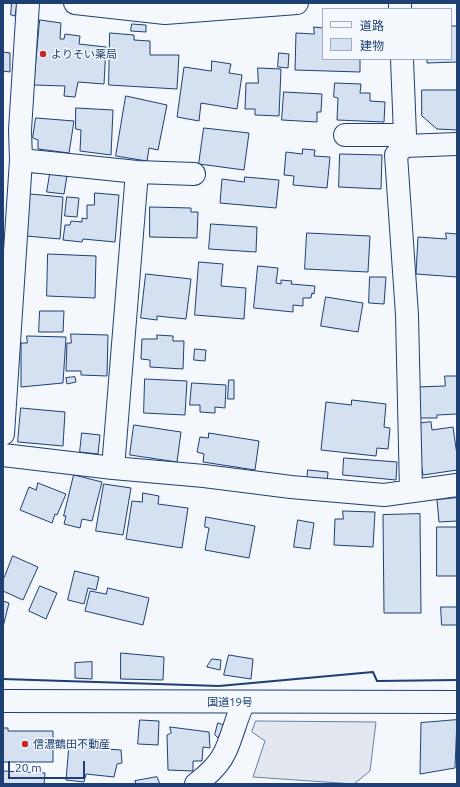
<!DOCTYPE html>
<meta charset="utf-8">
<style>
body{margin:0}
#map{position:relative;width:460px;height:787px;overflow:hidden;background:#f4f7fb;font-family:Ubuntu,"Noto Sans JP",sans-serif}
canvas{display:block}
.frame{position:absolute;inset:0;border:4px solid #1d3f73;pointer-events:none}
.legend{position:absolute;left:322px;top:8px;width:130px;height:52px;box-sizing:border-box;background:#f4f7fb;border:1px solid #9eadc5;margin:0;padding:5px 7px;list-style:none;font-size:12px;color:#1d3f73}
.legend li{display:flex;align-items:center;gap:8px;height:20px}
.legend b{width:20px;border:1px solid #9eadc5}
.scale{position:absolute;left:8px;top:761px;width:77px;height:18px;box-sizing:border-box;border:2px solid #1d3f73;border-top:0;padding-left:5px;font-size:12px;line-height:14px;white-space:nowrap;color:#1d3f73;-webkit-text-stroke:3px #f4f7fb;paint-order:stroke}
</style>
<div id="map">
<canvas width="460" height="787"></canvas>
<div class="frame"></div>
<ul class="legend">
<li><b style="height:5px;background:#f4f7fb"></b>道路</li>
<li><b style="height:11px;background:#d5e0f0"></b>建物</li>
</ul>
<div class="scale">20 m</div>
</div>
<script>
const ctx = document.querySelector('canvas').getContext('2d');
ctx.lineJoin = 'round';
function paint(path, color) { ctx.fillStyle = color; ctx.fill(path, 'evenodd'); }
function trace(path, color, width, dash) { ctx.strokeStyle = color; ctx.lineWidth = width; ctx.lineCap = dash ? 'butt' : 'round'; ctx.setLineDash(dash || []); ctx.stroke(path); }
function label(font, color, halo, rows, align = 'center') {
  ctx.font = font + ' Ubuntu,"Noto Sans JP",sans-serif'; ctx.lineWidth = 3; ctx.setLineDash([]); ctx.textBaseline = 'middle'; ctx.strokeStyle = halo; ctx.fillStyle = color; for (const [text, x, y, turn = 0] of rows) {
    ctx.save(); ctx.translate(x, y); ctx.rotate((+turn || 0) * Math.PI / 180); ctx.textAlign = isNaN(turn) ? turn : align; if (halo) ctx.strokeText(text, 0, 0); ctx.fillText(text, 0, 0); ctx.restore();
  }
}
const parking = new Path2D(`
 M256,721L376,722L370,771L354,784L253,777L265,741L252,732Z`);
const building = new Path2D(`
 M12,3H17L15,16L11,15Z
 M40,20L61,23L60,39H64L65,34L80,36L79,44L106,47L104,84L78,82L75,97L64,96L65,86L34,85Z
 M132,24L146,25V32L131,31Z
 M451,26H457V62L427,63V59H451Z
 M314,27L323,28V59H360V72L295,70L296,33L314,34Z
 M110,33L134,35V40L150,41V55H179L177,89L109,85Z
 M3,52L10,53V72L3,71Z
 M279,53L289,54L288,68L278,67Z
 M212,61L231,64L229,73L242,75L237,109L201,103L199,121L177,117L184,67L211,71Z
 M258,68L281,69L279,116L255,115V109H245L246,83H258Z
 M335,83L361,84L360,93H370V101L385,102L384,122L337,120L338,98L334,97Z
 M422,90H457V130L437,129L422,116Z
 M284,92L322,94L321,112H317V122L282,120Z
 M126,96L167,105L158,150L149,148L147,161L116,156Z
 M76,108L113,110L111,155L80,151L81,130L76,129Z
 M36,118L74,121L69,153L38,149V140L33,138Z
 M204,128L249,133L244,170L199,164Z
 M303,149L315,150L314,156L330,157L327,188L293,185L294,176L284,175L286,152L302,154Z
 M340,154L382,155L381,189L339,187Z
 M50,174L67,176L64,194L47,192Z
 M245,177L279,180L276,208L220,203L222,179L244,182Z
 M95,193L119,195L115,242L83,239L82,242L63,240L65,225H70L71,221L82,222V218L87,219V205H94Z
 M30,194L63,197L60,239L26,236Z
 M67,197L79,198L77,217L65,216Z
 M150,207L191,208V212H198L197,238L150,237Z
 M211,224L257,227L256,252L209,249Z
 M307,233L370,236L368,272L305,269Z
 M446,233L457,234V277L416,274L418,237L446,239Z
 M48,254L96,256L95,298L47,296Z
 M199,262L223,264L221,286L246,288L244,319L195,315Z
 M258,266L278,268L276,283L281,284V280L292,281L291,284L315,286L314,294L312,293L311,298H303V306L293,305V312L254,308Z
 M146,274L191,279L186,319L157,316V320L141,318Z
 M370,277H386L384,304L369,303Z
 M326,297L363,303L358,332L321,326Z
 M40,311H64L63,332H39Z
 M71,334L108,335L107,376L81,375V371H66L67,343H71Z
 M157,335L173,336V341H184L183,369L150,367V360L141,359L142,339H157Z
 M27,336L66,337L63,383L21,387V343H27Z
 M195,349L206,350L205,361L194,360Z
 M445,376H457V414L437,415V418H417L416,387L445,386Z
 M75,377L76,382L67,384L66,378Z
 M145,379L187,381L185,415L144,413Z
 M229,380H234V399H228Z
 M192,383L226,385L225,408L215,407V413L200,412V405H190Z
 M352,400L386,404L384,427L390,428L388,449L377,448L376,456L321,450L326,402L351,405Z
 M21,408L65,412L63,446L18,442Z
 M431,422L432,430L453,427L457,455V470L423,475L415,424Z
 M134,425L181,432L177,462L130,455Z
 M82,433L100,435L98,454L80,452Z
 M209,433L259,441L255,470L203,462L204,454L197,452L200,437L208,438Z
 M344,458L397,462L396,480L343,475Z
 M308,470L328,472L327,483L307,481Z
 M74,475L102,482L92,521L82,519L80,528L64,524L66,516H64Z
 M38,483L66,494L57,515L55,514L52,523L20,510L29,487L36,490Z
 M104,484L131,488L123,535L96,531Z
 M143,493L159,496L158,504L188,508L182,548L126,539L132,501L142,502Z
 M457,498V521L439,522L437,500Z
 M343,511L375,512L373,547L334,545L335,519H343Z
 M420,514L421,613H384L383,515Z
 M206,517L255,526L249,558L205,550L209,528L205,527Z
 M298,520L314,523L310,549L294,547Z
 M437,527H457V576H437Z
 M13,556L38,567L23,600L3,591V576L4,577Z
 M75,571L99,577L96,590L88,588L84,604L68,600Z
 M40,586L57,593L46,619L29,611Z
 M108,588L149,598L143,625L85,611L90,591L106,594Z
 M3,601L9,603L3,627Z
 M441,607H457V625H442Z
 M121,653L164,657L163,680L121,679Z
 M229,655L253,659L251,679L224,675Z
 M212,659L221,660L220,670L207,667Z
 M92,662V679L75,678V663Z
 M140,720L159,721L158,745L138,744Z
 M457,720L455,768L420,774L421,723Z
 M218,723L224,725L218,738L215,735Z
 M170,727L209,732L210,748L203,747L202,761H193V771L168,770L167,735L171,733Z
 M3,728H8V731H53V762H3Z
 M87,739L108,740L107,749L121,750L122,763L117,764L114,777L86,774L84,782L66,780L69,745L86,746Z
 M3,771L45,773L44,784H3Z
 M157,777L160,784H136L135,781Z`);
const minor = new Path2D(`
 M75,3L165,13L297,3
 M400,3V9
 M402,59L405,135L404,146L396,155L407,315L411,491
 M345,135H405
 M404,146L457,144
 M21,160L137,172L194,174
 M3,434L21,160L20,130L28,3
 M3,455L113,468L204,476L291,487L384,495L457,485
 M113,468L137,172
 M196,784C208,775 219,765 225,752C233,735 236,718 244,702`);
const highway = new Path2D(`
 M3,701L457,702`);
const wall = new Path2D(`
 M3,679L219,686L373,672L377,681L457,680`);
const markers = [
 [43,54,4,"#c62828"],
 [25,744,4,"#c62828"]
];
const poiNames = [
 ["よりそい薬局",51,54],
 ["信濃鶴田不動産",33,744]
];
const streetNames = [
 ["国道19号",230,702]
];
paint(parking, '#e3e8f0');
trace(parking, '#687fa3', 1);
paint(building, '#d5e0f0');
trace(building, '#1d3f73', 1);
trace(minor, '#1d3f73', 24);
trace(highway, '#1d3f73', 24);
trace(minor, '#f4f7fb', 22);
trace(highway, '#f4f7fb', 22);
trace(wall, '#1d3f73', 2);
for (const [x, y, r, color] of markers) { const dot = new Path2D(); dot.arc(x, y, r, 0, 2 * Math.PI); ctx.fillStyle = color; ctx.fill(dot); trace(dot, '#f4f7fb', 1.5); }
label('11px', '#1d3f73', '#f4f7fb', poiNames, 'left');
label('11px', '#1d3f73', '#f4f7fb', streetNames);
</script>
